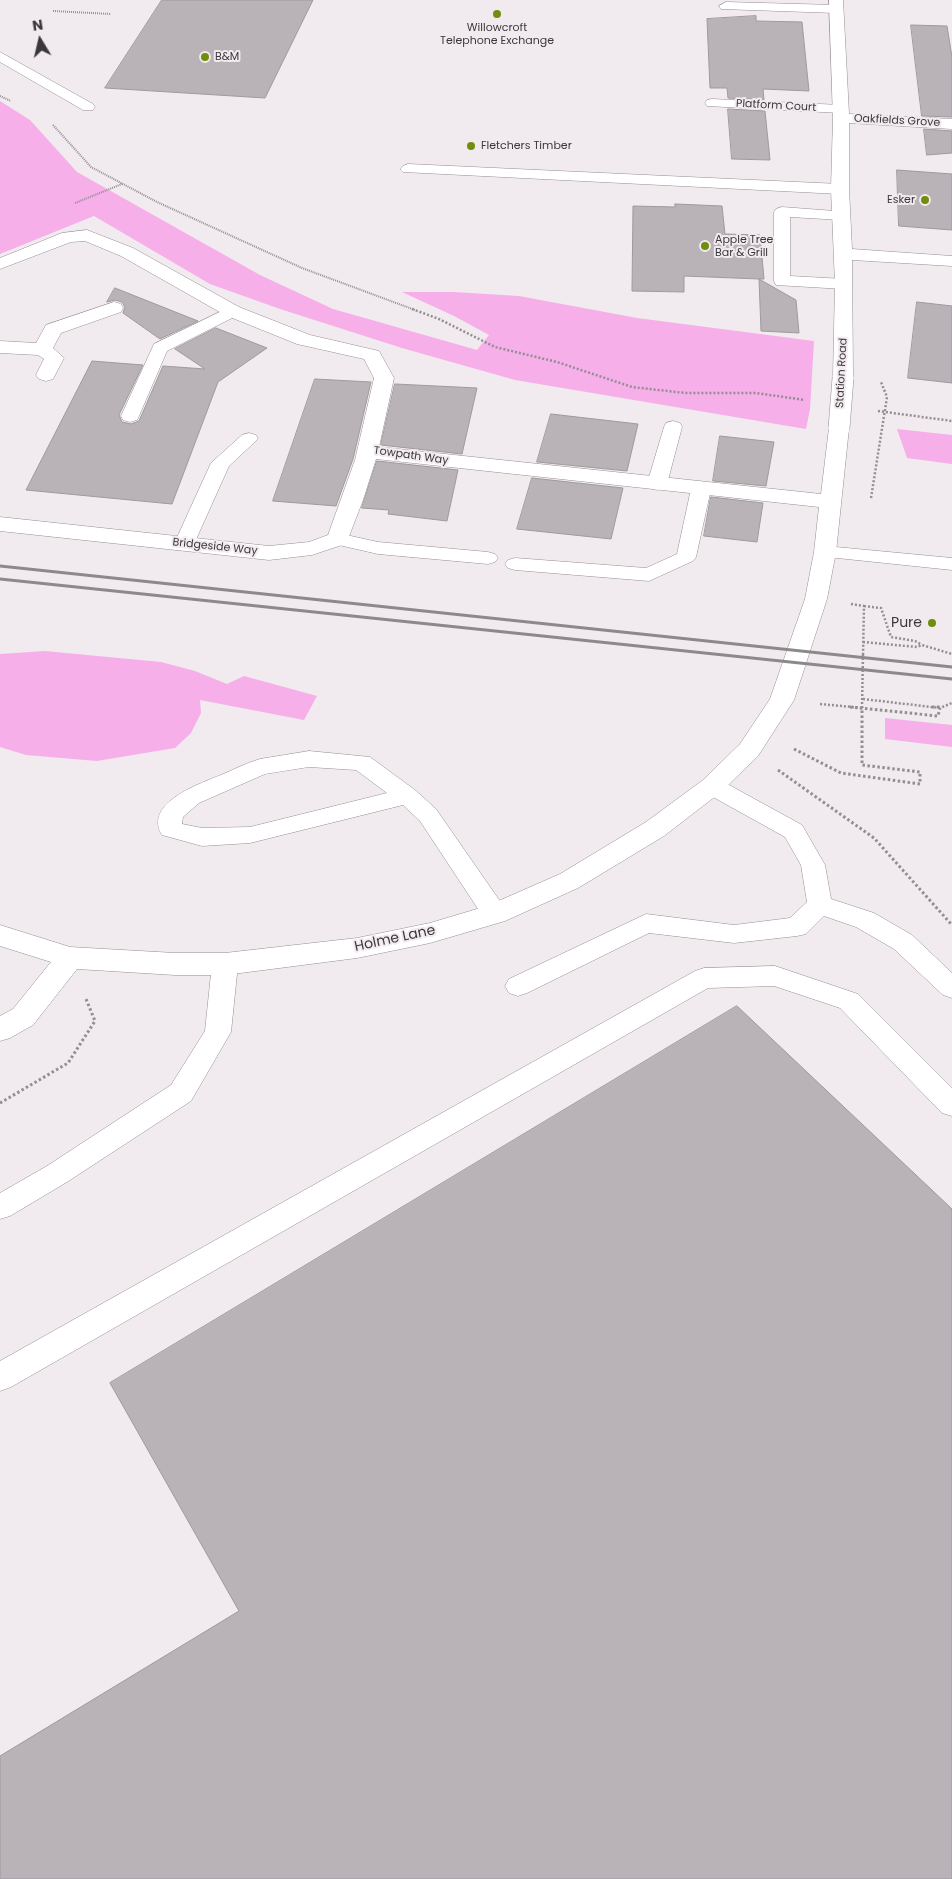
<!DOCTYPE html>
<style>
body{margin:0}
#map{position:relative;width:952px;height:1879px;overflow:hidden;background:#f1eaef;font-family:Poppins,sans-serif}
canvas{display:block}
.north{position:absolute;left:15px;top:15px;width:50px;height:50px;-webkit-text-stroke:4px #f1eaef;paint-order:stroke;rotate:351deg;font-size:14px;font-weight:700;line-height:20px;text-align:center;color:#3b383a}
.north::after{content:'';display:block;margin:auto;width:18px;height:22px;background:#3b383a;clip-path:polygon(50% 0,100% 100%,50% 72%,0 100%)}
</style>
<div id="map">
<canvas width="952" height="1879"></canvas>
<div class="north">N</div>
</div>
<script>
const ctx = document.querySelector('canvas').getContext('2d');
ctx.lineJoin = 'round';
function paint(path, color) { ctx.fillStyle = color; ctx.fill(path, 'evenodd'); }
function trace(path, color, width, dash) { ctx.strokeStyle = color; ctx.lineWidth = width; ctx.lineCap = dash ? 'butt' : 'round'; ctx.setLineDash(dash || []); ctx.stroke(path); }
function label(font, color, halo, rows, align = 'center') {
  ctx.font = font + ' Poppins,sans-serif'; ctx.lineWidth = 4; ctx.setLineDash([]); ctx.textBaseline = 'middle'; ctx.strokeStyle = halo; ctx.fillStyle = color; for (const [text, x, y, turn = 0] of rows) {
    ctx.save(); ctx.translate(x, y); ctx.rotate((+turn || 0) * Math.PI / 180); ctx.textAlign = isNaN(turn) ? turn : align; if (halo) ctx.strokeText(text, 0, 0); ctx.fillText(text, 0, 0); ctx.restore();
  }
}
const green = new Path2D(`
 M0,101L30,120L77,172L260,275L333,309L477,350L489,335L454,316L402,292H454L519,296L637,318L814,341L810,409L806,429L515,380L402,348L280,309L210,284L94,216L0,254Z
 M897,429L952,435V464L907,458Z
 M45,651L161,662L195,671L227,684L244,676L317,696L304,720L200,700L201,713L191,733L175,748L97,761L26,755L0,747V654Z
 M885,718L952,725V747L885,739Z`);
const building = new Path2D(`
 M162,0H313L265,98L105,88Z
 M756,16V21L802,22L809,91L763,89L764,100L728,98L727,88H710L707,19Z
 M911,25L947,26L952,57V117L922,116Z
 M728,109L765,111L770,160L732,159Z
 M924,129L952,131V153L927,155Z
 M897,170L952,174V230L899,226Z
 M675,204L722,206L725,234L760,235L764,279H759L796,300L799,333L761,331L759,279L684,276V292L632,291L633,206L675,207Z
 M115,288L198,321L160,339L123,313L125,307L122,302L115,300L107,302Z
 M917,302L952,306V383L908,378Z
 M216,328L267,348L218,382L172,504L26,490L92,361L143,365L119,415L122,422L131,424L139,421L163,366L205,369L175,349Z
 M315,379L371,382L353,459L336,506L273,501Z
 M395,384L477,388L462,454L381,445Z
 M551,414L638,424L627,471L537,462Z
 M720,436L774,442L766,486L713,481Z
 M377,461L458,470L447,521L388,514L389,510L362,508Z
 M532,478L623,488L611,539L517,529Z
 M711,497L763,503L757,542L704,536Z
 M737,1006L952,1209V1879H0V1756L239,1611L110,1383Z`);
const pathFar2 = new Path2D(`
 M53,11L111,14
 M0,96L11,101
 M53,125L91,167L157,202L302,268L415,310
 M75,203L122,184`);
const pathFar1 = new Path2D(`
 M412,309L439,319L495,347L557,362L632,387L685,393H756L805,400
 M878,411L952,421
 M871,498L887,397L881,382
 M851,604L864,606L863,654
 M864,606L881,608L891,637L915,641L922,645
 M863,642L917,647L922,645L952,654
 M863,699L940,708L952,703
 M820,704L863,708`);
const path = new Path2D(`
 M850,707L938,716L940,708
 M932,707H942
 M794,749L841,773L920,784V772L862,765V753
 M778,770L874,838L952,925
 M0,1103L68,1063L95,1021L86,999`);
const service = new Path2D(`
 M726,2L836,5L843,9L836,13L721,9L719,6Z
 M0,52L93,104L95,107L93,110H83L0,62Z
 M712,99L841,105L846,106L848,109L846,112L841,113L707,106L705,103L707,100Z
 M408,164L840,184L846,186L848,189L846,192L840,194L403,172L400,169L403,166Z
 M782,207L848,212L850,215L848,218L842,220L790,217V276L844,279L850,280L852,284L850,288L844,289L776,285L774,281V212L776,209Z
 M232,306L238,307L241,311L238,315L167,351L139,416L137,420L130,422L123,420L121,416L154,344Z
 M673,421L680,423L682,427L667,484L664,488L657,490L650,488L647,484L664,427L666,423Z
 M249,433L256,435L258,439L229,466L194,544L191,548L184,550L177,548L174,544L211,463L242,435Z
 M701,483L708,485L711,489L696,557L693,561L649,581L515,570L508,568L505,564L508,560L515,558L646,568L677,554L691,489L694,485Z
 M337,533L378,542L488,552L495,554L498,558L495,562L488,564L378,554L330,543L327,539L330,535Z
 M825,546L952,558V570L818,556L815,552L818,548Z
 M309,751L370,757L415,790L436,809L504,907L507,914L504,921L495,923L486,921L420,821L403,805L250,843L202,846L162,835C143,803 199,784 221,775C233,770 246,763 260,759C276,756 293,754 309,751ZM309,767L356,770L387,793L250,827L202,828L182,824L183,817L199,803L265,774Z
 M712,778L720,780L802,825L825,865L831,899L874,913L912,935L952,973V998L943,995L894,949L856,927L824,916L806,934L797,936L734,943L649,933L527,993L518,996L509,993L505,986L509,979L646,914L734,925L790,918L807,902L801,865L785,837L704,792L700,786L704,780Z
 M225,954L234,957L238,964L231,1032L191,1101L67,1182L10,1216L0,1219V1193L47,1166L171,1085L205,1031L212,964L216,957Z
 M775,966L858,994L952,1088V1116L942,1113L840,1008L774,986L708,988L11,1387L0,1391V1361L695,971L704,968Z`);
const minor = new Path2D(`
 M829,0H843L849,114L952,119V129L849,123V189L852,249L952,256V266L852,260L853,378L850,382L843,384L836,382L833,378L835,284L831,189L833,118Z
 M87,230L133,248L239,307L310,335L379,351L394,378L379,447L821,494L829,428L832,424L839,422L846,424L849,428L836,552L827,599L794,700L758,756L721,792L664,836L578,888L505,921L430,943L357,958L225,975H175L77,969L33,1025L10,1038L0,1041V1016L13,1009L51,962L0,946V925L70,947L175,953H225L357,938L430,923L487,906L560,874L646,822L703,780L740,744L770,699L805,599L814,552L819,507L376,459L363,500L348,539L345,544L312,555L269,560L0,531V517L269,546L309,542L328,535L355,460L374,378L364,359L297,344L225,315L121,256L85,241L71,242L0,269V258L62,233Z
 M114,302L121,304L123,308L121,312L61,333L53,348L64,358L53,379L46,381L39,379L36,375L44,359L38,355L0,353V341L36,343L46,325Z`);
const rail = new Path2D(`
 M0,566L952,667
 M0,579L952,679`);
const pathBridgeFar1 = new Path2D(`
 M862,708L863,654`);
const pathBridge = new Path2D(`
 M862,753V707`);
const minorBridge = new Path2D(`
 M839,428L843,378`);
const markers = [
 [497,14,5,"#708d0d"],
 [205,57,5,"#708d0d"],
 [471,146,5,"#708d0d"],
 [925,200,5,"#708d0d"],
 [705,246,5,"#708d0d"],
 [932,623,5,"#708d0d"]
];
const farPoinames = [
 ["Willowcroft",497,28,"center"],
 ["Telephone Exchange",497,41,"center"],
 ["B&M",215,57],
 ["Fletchers Timber",481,146],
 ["Esker",915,200,"right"],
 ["Apple Tree",715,240],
 ["Bar & Grill",715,253]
];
const farStreetnames = [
 ["Platform Court",776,106,3],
 ["Oakfields Grove",897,121,3],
 ["Station Road",842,373,-87],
 ["Towpath Way",411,456,8],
 ["Bridgeside Way",215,547,6]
];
const poiNames = [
 ["Pure",922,623]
];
const streetNames = [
 ["Holme Lane",395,939,-12]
];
paint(green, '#f6afe9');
paint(building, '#b9b2b7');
trace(building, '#9f999e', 1);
trace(service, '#958f93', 1);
trace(minor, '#958f93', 1);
trace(pathFar2, '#938e91', 2, [1, 1]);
trace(pathFar1, '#938e91', 2.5, [2, 2]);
trace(path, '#938e91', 3, [2.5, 2.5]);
paint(service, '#fff');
paint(minor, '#fff');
trace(rail, '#8c888b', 3);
trace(minorBridge, '#958f93', 22, []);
trace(pathBridgeFar1, '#938e91', 2.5, [2, 2]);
trace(pathBridge, '#938e91', 3, [2.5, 2.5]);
trace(minorBridge, '#fff', 21);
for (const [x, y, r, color] of markers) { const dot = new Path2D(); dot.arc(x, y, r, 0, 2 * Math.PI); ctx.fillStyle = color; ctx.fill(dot); trace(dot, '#f1eaef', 2); }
label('11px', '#3b383a', '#f1eaef', farPoinames, 'left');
label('11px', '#3b383a', '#f1eaef', farStreetnames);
label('14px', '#3b383a', '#f1eaef', poiNames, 'right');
label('14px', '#3b383a', '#f1eaef', streetNames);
</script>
